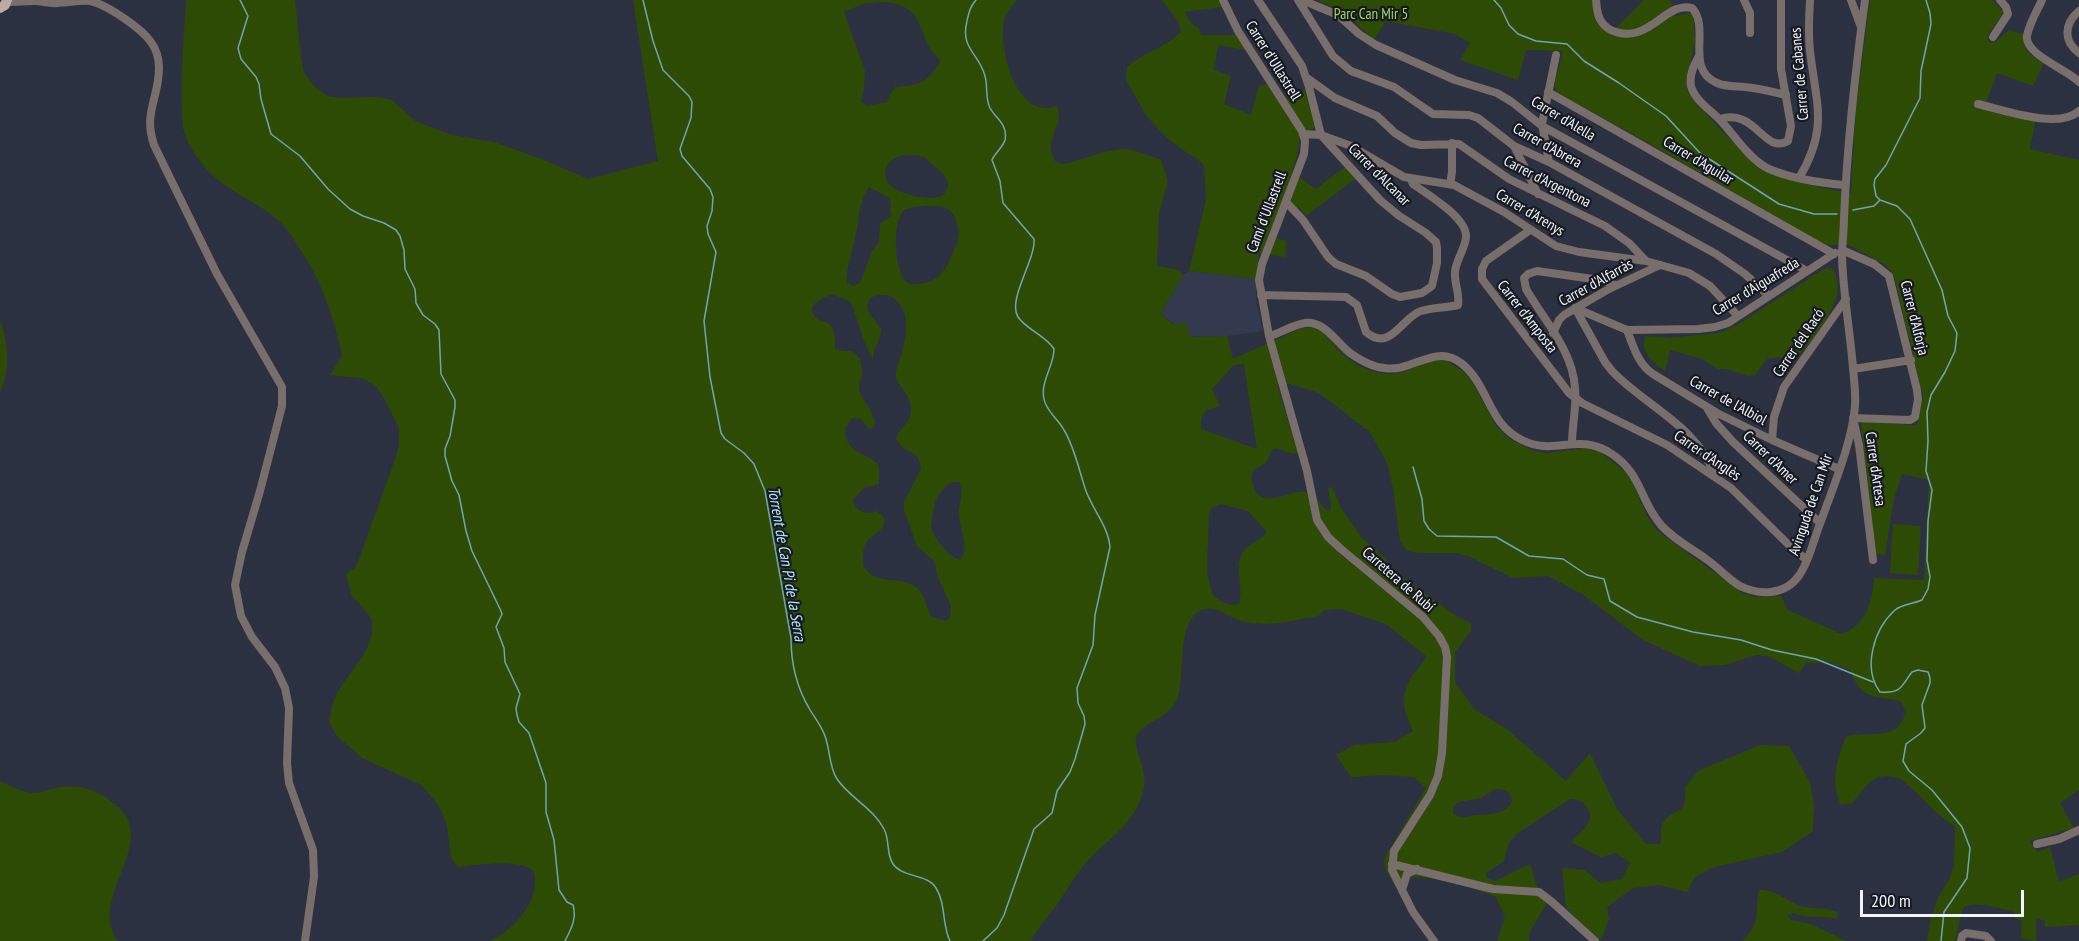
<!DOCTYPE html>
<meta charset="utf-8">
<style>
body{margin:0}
#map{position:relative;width:2079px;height:941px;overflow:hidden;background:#2c3141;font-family:"PT Sans Narrow",sans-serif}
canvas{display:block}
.scale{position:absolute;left:1860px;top:890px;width:164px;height:27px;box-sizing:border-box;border:3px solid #f2f4fd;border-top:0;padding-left:8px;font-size:18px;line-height:21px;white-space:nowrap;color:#f2f4fd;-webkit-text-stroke:4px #171920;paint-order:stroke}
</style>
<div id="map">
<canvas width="2079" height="941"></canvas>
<div class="scale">200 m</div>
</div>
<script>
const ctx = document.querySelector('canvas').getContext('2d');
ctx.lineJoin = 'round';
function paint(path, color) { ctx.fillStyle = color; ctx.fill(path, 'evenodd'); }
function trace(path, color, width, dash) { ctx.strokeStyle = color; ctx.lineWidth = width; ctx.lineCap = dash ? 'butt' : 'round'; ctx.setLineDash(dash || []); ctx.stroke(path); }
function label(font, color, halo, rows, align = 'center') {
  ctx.font = font + ' "PT Sans Narrow",sans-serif'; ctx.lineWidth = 4.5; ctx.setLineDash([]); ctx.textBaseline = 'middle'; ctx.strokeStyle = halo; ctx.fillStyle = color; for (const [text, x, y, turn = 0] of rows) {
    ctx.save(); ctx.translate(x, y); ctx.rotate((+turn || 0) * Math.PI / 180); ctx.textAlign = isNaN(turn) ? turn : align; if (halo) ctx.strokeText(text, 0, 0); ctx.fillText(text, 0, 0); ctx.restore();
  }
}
const built = new Path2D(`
 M1189,271L1256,279V301L1263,331L1227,336L1191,337L1161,314L1183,275Z`);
const green = new Path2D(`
 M186,0H295L301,57L304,73L314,86L327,96L343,98L376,97L392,100L415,121L452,135L494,142L544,160L588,179L658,161L633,0H1017C1013,6 1005,13 1004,20C998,50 1017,121 1057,106C1066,125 1042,137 1055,161L1062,164L1069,163L1104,152L1122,149L1133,150L1161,160L1168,181L1159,213L1157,266L1179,270L1183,275L1161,314L1173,324L1186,323L1191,337L1227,336L1233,359L1300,329C1306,328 1312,326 1318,329C1323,332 1328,338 1332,342C1342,354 1353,365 1369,370C1404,383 1416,359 1446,360L1464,372L1473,383L1496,426L1511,440L1534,451L1547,453L1586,448L1602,453L1629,475L1647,516L1655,528L1664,536L1743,593L1755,597L1781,596L1788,610L1841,634C1865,627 1873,601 1874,578L1924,580L1929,480L1902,474L1894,498L1885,556L1876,553L1861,424L1863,422L1917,425L1923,396L1894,276L1887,266L1849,245H1829L1816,240L1647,142L1558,93C1549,79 1563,65 1562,51L1526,50L1518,80L1460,60L1470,43L1455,34L1386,21L1374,40L1344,12L1317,0H1592L1597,24L1610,34L1644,0H1670L1676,16L1689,13L1693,15L1695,39L1686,84L1688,92L1696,104L1759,169L1801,183L1851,194L1856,108L1870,0H1992L2004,12L1987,36L1989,41L1994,43L2009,30L2023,34C2022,50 2031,56 2044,63L2033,86L1997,73L1984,108L2036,119L2030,149L2079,160V790L2060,803L2074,828L2029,841L2038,852L2050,847L2059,882L2079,874V925L2045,927V920L2036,919V941L2021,938L2022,920L2015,919L2014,911C1997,909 1982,901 1965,906L1962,910L1955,941H1927L1930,921L1938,898L1950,878L1954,866L1955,827L1936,812L1902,779L1889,776L1877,777L1868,784L1852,803L1841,805C1830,784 1837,758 1846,737C1871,729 1898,744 1906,711L1900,701C1872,695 1862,700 1850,670L1829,662L1806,663L1799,673L1768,656L1756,655L1725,665L1700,666L1643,640L1582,594L1548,576L1513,578L1468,556L1456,553H1418L1406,550L1400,540L1393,488L1387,463L1370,432L1319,393L1290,384L1277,385L1298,452L1294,454L1276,448L1272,450C1270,454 1269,459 1266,462C1262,467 1254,467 1252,474C1251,479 1252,484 1254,488C1263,511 1290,489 1305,492C1320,495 1320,508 1330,512L1331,504L1328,488L1332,487L1341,508L1362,538L1384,557L1392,570L1458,617L1471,623V631L1455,652V682L1475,710L1507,729L1566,781L1590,753L1617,809L1646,844H1660C1662,838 1660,830 1662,825C1671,805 1688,821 1685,787L1698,771L1760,745L1789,746L1810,782L1814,806L1813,831L1782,852L1714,867L1695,877L1687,892L1659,885L1633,888L1607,907L1609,919L1601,940L1581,924L1566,907L1562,868L1584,870L1601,883L1622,879L1630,863L1616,853L1601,857L1571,842C1576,837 1582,832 1586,827C1596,813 1585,798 1570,799L1516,834L1508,845L1504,861L1486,873L1487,878L1495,881L1530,864L1536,884L1547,903L1529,933V941H1497L1505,917L1496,897C1477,889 1426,873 1407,878C1402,879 1398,883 1394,885L1386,870L1384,859L1426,788L1414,777L1385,775L1351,777L1336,755L1354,745L1395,742L1413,731C1405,712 1399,700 1410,680C1414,671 1422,666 1426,656L1386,624L1341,609L1325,610C1317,619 1312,617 1301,619C1280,624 1262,626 1241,621C1227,617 1213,602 1198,612C1177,626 1185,674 1178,696C1172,717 1149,718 1136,736C1134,753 1147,768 1144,786C1138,824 1107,838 1084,865C1074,877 1066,891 1058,903C1049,916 1038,927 1031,941H490C511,931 533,909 535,884C535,878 536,872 529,868C516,860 475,865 458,867L451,858L447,826L441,810L432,797L421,785L362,758L337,736L329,722L332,706L338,691L366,651L372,635V619L351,594L346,574L356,567L395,460L399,444V428L384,398L375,385L361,378L330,375L342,356C334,315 320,277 296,243C291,235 286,227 279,221C249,195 222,192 197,157C193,151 188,144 186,137C182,127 182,116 182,105C181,70 184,35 186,0ZM886,2C931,7 914,40 941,60C927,83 922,85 895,87L890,94L887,102L867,106L861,102L864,86L865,71L844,12L865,3ZM903,155C908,155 916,154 921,156C925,157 929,162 932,164C941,172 955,182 944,194C935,204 888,193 886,179C883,167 891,158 903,155ZM869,187L889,198L891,205L890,212L892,215L880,224L879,242L872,251L860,283L853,286L847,282C846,267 852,253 855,238C861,216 856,209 869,187ZM914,207C923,206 933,205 942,207C948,208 953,212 955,218C963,235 956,246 949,262C944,272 938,279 926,283C921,284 913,285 908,283C894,275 892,224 902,213C905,209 909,208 914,207ZM832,294L851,302L864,341L873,360C873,347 881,340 881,329C874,317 864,314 869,299C877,294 887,293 895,299C911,313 907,338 901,356C899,362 896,368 896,374C895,386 912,392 911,411C910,424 899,428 896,439L903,448L916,455L920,462L921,469L904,502V510L917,546L934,561L938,577L951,606L950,618L945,621L932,617C925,607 926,595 916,587C900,575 877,587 863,566C863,557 862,548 867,541C872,534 898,524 876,511C866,516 854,511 853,499L864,488L879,484V466C866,450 846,456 845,429L852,418L860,419L870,429L874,428C878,406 848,395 863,374L860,359L852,351H842L835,348C835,340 836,331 830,325C827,321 821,322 818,319C801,306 823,298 832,294ZM1244,364L1257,449L1201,429V419L1206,410L1220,406L1212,389L1234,365ZM952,482H960C964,493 959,503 959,514C959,531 971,545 960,560C947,556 936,540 931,528C933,509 934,493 952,482ZM1221,504L1248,511L1266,531L1265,535C1259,540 1251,543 1245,549C1232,563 1245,587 1239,604C1229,607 1219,601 1212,594L1207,572L1209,513L1213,507ZM1495,789L1505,790L1510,793L1512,802C1505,815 1490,814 1477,815C1467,816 1462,820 1453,813V807L1458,802L1481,798Z
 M1162,0H1219L1222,7L1184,12L1192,24L1199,28L1201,35H1236L1246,50L1218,45L1214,70L1231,76L1224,104L1251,115L1259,86L1275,82L1287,99L1306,89L1316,126L1299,140L1298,152L1292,172L1316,189L1345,167L1355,179L1306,216L1300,208L1280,207L1268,236L1287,241L1285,257L1259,253L1256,279L1189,271L1206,200L1204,165L1195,157L1190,155L1167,138L1146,115L1126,80L1127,67C1143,53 1166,47 1181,32L1178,21Z
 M1832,268C1837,276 1839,286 1837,295C1836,306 1809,348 1799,354C1793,357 1775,357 1767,359L1755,375L1749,376L1725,369H1718L1702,359L1670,350L1665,371C1653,362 1640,353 1645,336L1670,338L1720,333L1739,324L1817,273L1824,269Z
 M0,321C9,344 10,370 0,393Z
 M1893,524L1921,526L1918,575L1890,573Z
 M0,781C10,786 23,793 34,793C41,793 50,789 57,788C81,783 101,791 119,808C158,844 87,898 118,941H0Z
 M1759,890C1776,889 1788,903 1805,907C1816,909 1827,907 1838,913L1837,919C1822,915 1807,919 1793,913L1787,915L1791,920L1811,924L1846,941H1742C1762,923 1754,912 1759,890Z`);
const stream = new Path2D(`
 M240,0L248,16L238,48L241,59L256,77L259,84L261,99L271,134L300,156L328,189L350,209L363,216L384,223L396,230L400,236L404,250L405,269L415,289L416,303L423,315L435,324L439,330L441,374L455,400V407L450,436L445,449V456L452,481L459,495L466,531L472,551L501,611L502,614L496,627L504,648L505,662L520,694L516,708L517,715L519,722L529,733L546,783V812L554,840L559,890L567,902L573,905C577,919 571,929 565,941
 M643,0L653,41L663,70L689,96L692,102L691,118L680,149L682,156L710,189L713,197L712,211L707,226L708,234L716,252L704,321L710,377L721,433L725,439L744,453L754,464L765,491L791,638C791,663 796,686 809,708C814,717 821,725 825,736C830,749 829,767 837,779C850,798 873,808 884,829C890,840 886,854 893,864C903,878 928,874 936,888C946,904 942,925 950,941
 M976,0C970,7 969,12 967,21C960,49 979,53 985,76C988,86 985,98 990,108C996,119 1008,124 1005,140C1003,147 995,153 992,160L1000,181L1003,203L1034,239C1036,259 1007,300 1018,317C1027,330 1045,335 1054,349C1054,366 1040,382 1044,399C1046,411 1058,419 1064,430C1075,448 1079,471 1086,491C1093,510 1108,526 1110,547L1095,615L1093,645L1077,688L1078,703L1084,716L1085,724L1075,759L1070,772L1057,791L1052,813L1034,829L1004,915L997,928L983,941
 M1494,0L1501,8L1509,25L1518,34L1536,41L1567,44L1584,61L1619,83L1666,116L1700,153L1779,204L1814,214H1837
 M1926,0L1930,13L1931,24L1921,71L1920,98L1886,165L1875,179L1874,185L1876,196L1880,200L1897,206L1910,219L1942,290L1948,316L1957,333L1955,351L1945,372L1931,395L1927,412L1928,441L1926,471L1932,490L1928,521L1927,560L1930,577L1928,589L1922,600C1913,604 1902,604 1895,610C1874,629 1862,668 1880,692C1902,694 1901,686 1912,672L1918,670L1928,672L1930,678V683L1922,705L1925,728L1921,733L1906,744L1903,761L1909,771L1932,790L1962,827L1970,848L1967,878L1944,912L1941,941
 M1853,210L1874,206L1880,200
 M1413,467L1422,499L1424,521L1429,529L1437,536L1496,537L1529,556L1563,559L1587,575L1604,579L1610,601L1637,617L1693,632L1741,640L1772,650L1816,659L1873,682`);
const minor = new Path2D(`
 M1223,0L1238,31L1302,131L1305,141L1304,154L1262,264L1259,280L1269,336L1307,471L1317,520L1328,537L1341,549L1423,617L1439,636L1445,647L1447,657L1442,753L1438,776L1430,795L1394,851L1392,870L1413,912L1434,941
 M1258,0L1302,66L1309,87L1321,135L1380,200L1398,215L1426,233L1436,242L1437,248V263L1432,286L1422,293L1400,297L1392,294L1366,276L1336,264L1328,257L1303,220L1286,202
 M1298,0L1333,56L1351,71L1394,87L1433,114L1469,115L1478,118L1514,146L1549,162L1716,254L1745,274L1768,295
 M1302,0L1338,15L1359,34L1376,45L1455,80L1497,93L1512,102L1542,126L1807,271
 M1596,0C1597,12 1598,22 1609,29C1647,49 1665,0 1692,8C1711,28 1684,69 1717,83C1726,87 1736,86 1745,87C1759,88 1773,92 1786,95
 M1744,0L1750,13V33
 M1851,0L1861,27
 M2042,0C2037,11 2029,24 2027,36C2024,54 2068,70 2079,82
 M7,2C16,2 25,1 35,1C42,1 50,4 57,3C68,3 79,0 90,1C106,4 141,28 151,42C156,49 159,59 159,68C159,98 143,113 154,145L217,274L282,387V406L260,491L242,552L235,585L241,616L252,637L275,667L285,688L289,708L287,763L289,783L313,850L314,877L305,941
 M2079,11C2064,24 2063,41 2079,53
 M1993,37L2008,14L2006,7L2000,0
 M1699,56C1694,65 1689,75 1691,86C1695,101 1711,110 1721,121C1735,136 1750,160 1769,169C1793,179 1820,183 1845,185
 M1307,78L1335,98L1377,116L1395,133L1411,143L1421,145L1459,144L1509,179L1605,226L1629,243L1646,261
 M1548,92L1834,254
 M1978,104C2003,110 2059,130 2079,111
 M1720,119C1756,108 1764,155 1788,141L1791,126L1781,69V0
 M1303,134L1321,135L1351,146L1404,177L1454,185L1504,212L1556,246L1579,252L1646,261L1689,273L1710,286L1738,316
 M1514,146L1538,194
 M1549,162L1542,124L1556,55
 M1799,178C1829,128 1816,104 1810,51C1808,34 1809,17 1810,0
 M1450,184L1452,172V143
 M1530,230L1486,261L1482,269V279L1569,393L1582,403L1667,445L1731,488L1794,550L1807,560
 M1842,250L1874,264L1889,276L1917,390L1918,399L1915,417L1910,420L1853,418L1859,445L1873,560
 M1261,295L1346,297L1357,305L1366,332C1390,353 1402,317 1421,311C1433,307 1446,308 1458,305C1460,294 1454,283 1455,272C1456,259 1466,248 1466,236C1466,217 1427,194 1413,184L1410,178
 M1575,308L1627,330L1698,329L1715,327L1728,323L1835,253
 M1575,308L1605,362L1612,371C1644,405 1700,428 1714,475
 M1627,330C1633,346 1638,364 1653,374L1717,413L1772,440L1839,469
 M1553,333L1559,320L1564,315L1607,290L1660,265
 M1269,336C1281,333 1292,325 1305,323C1325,321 1336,342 1350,353C1360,360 1372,367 1384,368C1412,373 1435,343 1461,363C1490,386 1487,423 1522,440C1556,457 1576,431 1612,454C1643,475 1639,500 1661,525C1673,539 1691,548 1706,559C1718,567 1728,579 1740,586C1750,591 1760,593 1771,592C1800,589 1807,562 1815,538C1828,499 1852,446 1855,406C1856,394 1854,381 1853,368C1850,331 1843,293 1842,256C1842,244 1844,231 1844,218C1847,145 1855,73 1865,0
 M1853,369L1911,360
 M1707,408L1716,423L1733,442L1820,523
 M1772,440L1774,417L1784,387L1846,299
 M1572,443C1572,425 1577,406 1575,388C1573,351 1544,320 1526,289L1524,278L1528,274L1537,271L1600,280L1616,285
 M2037,844L2059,839L2079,830
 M1392,864L1493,889L1539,892L1552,902L1595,941
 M1402,890L1407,874L1417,869
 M1961,941L1962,936L1966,933L1986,936L1991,941`);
const major = new Path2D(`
 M0,8L5,5L7,0`);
const parkNames = [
 ["Parc Can Mir 5",1371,15]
];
const streetNames = [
 ["Carrer d'Ullastrell",1273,61,58],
 ["Carrer de Cabanes",1800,74,-95],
 ["Carrer d'Alella",1563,119,31],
 ["Carrer d'Abrera",1547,146,29],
 ["Carrer d'Aguilar",1698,161,31],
 ["Carrer d'Alcanar",1379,175,45],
 ["Carrer d'Argentona",1547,182,27],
 ["Camí d'Ullastrell",1267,212,-69],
 ["Carrer d'Arenys",1530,213,31],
 ["Carrer d'Alfarràs",1596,283,-29],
 ["Carrer d'Aiguafreda",1756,287,-31],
 ["Carrer d'Amposta",1527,317,52],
 ["Carrer d'Alforja",1914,318,76],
 ["Carrer del Racó",1799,343,-56],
 ["Carrer de l'Albiol",1728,401,29],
 ["Carrer d'Anglès",1707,456,34],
 ["Carrer d'Amer",1770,458,44],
 ["Carrer d'Artesa",1875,469,82],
 ["Avinguda de Can Mir",1811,505,-71],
 ["Carretera de Rubí",1398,580,41]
];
const waterNames = [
 ["Torrent de Can Pi de la Serra",786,564,80]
];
paint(built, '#33394f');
paint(green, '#2e4b05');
trace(stream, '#70a4b4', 1.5);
trace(minor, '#786e6b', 8);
trace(major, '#bea9a4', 10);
label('15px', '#9ed661', '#171920', parkNames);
label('15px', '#f2f4fd', '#171920', streetNames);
label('italic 16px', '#aee9f9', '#171920', waterNames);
</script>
